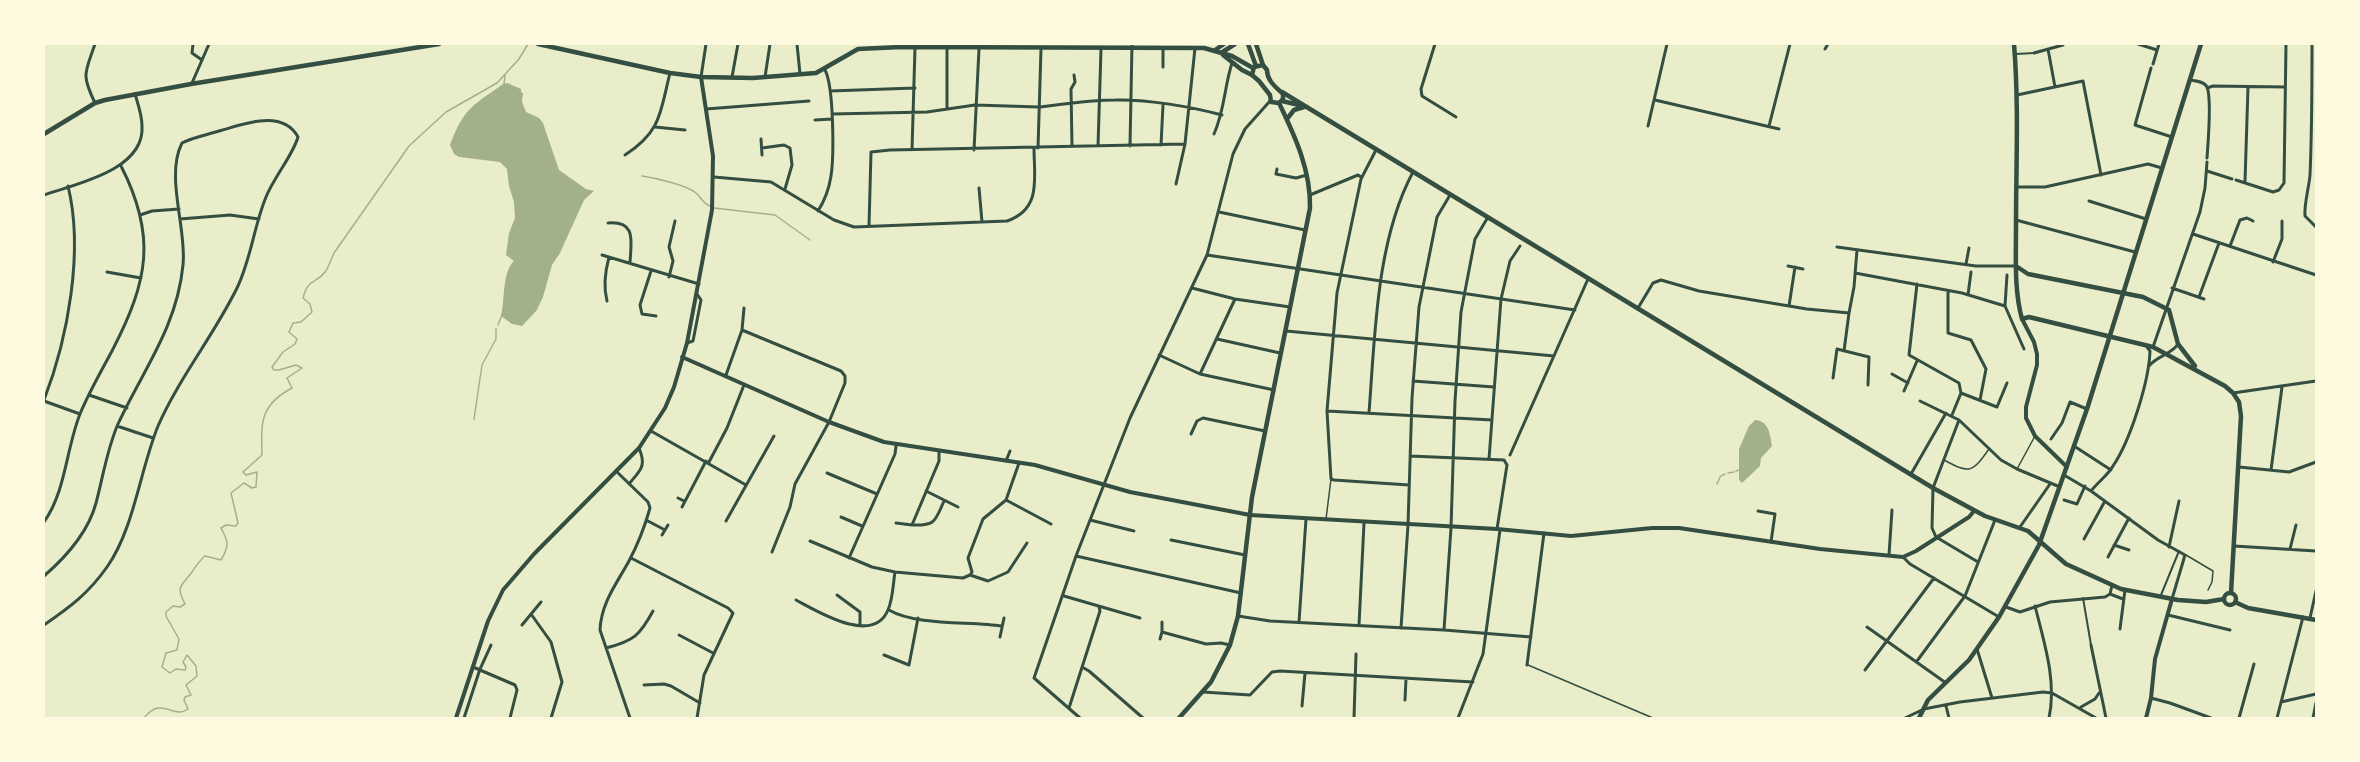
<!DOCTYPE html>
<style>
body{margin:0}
#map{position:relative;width:2360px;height:762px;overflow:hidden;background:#e9edc9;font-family:Montserrat,sans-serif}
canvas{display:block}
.frame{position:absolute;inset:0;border:45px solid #fefae0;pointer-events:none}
</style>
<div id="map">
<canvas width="2360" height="762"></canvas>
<div class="frame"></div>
</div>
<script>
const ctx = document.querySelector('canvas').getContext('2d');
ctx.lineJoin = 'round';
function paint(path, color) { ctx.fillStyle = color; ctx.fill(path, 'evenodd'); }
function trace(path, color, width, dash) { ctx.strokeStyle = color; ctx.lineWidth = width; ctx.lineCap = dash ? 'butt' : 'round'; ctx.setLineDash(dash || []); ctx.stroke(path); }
const water = new Path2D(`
 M507,83L521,89V92L523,93L522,102L526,112L539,118L543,123L559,170L586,189L594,191L584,200L560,253L552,265L543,297L537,310L522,326L512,324L501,316C505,300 502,272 514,261L506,255L509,233L515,218L514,202L509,186L507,169L500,162L459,157L454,154L450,145C464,108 472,106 503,84Z
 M1755,420C1769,421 1770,434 1772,446L1761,458L1760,466L1742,483L1739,480V449L1749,426Z`);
const stream = new Path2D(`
 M504,84L505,75
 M642,176C655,178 687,185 696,193C702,198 703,204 710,206
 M714,208L775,215L810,240
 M498,325L502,315
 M474,419L482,365L496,339V329
 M1736,471L1739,470
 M1728,473L1734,472
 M1721,476L1725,474
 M1717,484L1720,477
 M144,718C162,695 173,720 188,709L184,700L185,697L191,695L186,685L197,676L196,666L187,655L183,662L186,667L185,670L176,669L170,673L162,667L166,653L177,650L179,639L166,616V612L173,606L180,607L185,604C175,585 182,586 192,572C196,566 199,561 205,556L221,560C230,545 228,541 221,528L226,525L236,526L238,523L231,493L244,483L252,488L256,487L257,472L246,475L243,472L262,455C261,422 260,405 292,388L287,378L302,368L296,365L279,370H274L272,367L283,352L295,344L297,339L289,332L293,323L301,322L312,312L310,304L303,298C308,278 316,284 325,272C329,267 331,259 334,253L409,146L446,112L497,83L519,59L528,44`);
const service = new Path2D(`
 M1944,460C1970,474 1972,473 1989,449
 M2017,469L2035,436
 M1326,519L1331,479
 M2186,555L2213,571L2212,582L2208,590
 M1528,665L1653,718`);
const pedestrian = new Path2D(`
 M2016,54L2034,53
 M2161,595L2179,551
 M2083,598L2091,645`);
const minor = new Path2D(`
 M193,44L192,53L202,60
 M797,44L800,74
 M1435,44L1421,89L1422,96L1456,117
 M2138,44L2157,50
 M2312,44C2312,87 2312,131 2310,175C2309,188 2304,203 2305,216L2316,227
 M1825,49L1828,44
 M2048,49L2055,87
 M2034,53L2063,45
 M2153,64L2159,44
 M1163,67V48
 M2151,68L2135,125L2172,137
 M701,77L706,44
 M732,77L738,44
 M765,77L770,44
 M2190,80C2195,81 2204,81 2207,87C2212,99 2208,143 2207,158
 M192,83L209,44
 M2207,88L2213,86L2285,87
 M830,91L915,88
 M2017,95L2083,81L2101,175
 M1655,100L1779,129
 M95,103C81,74 85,73 95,44
 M1041,107C1065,104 1090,100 1115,100C1147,99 1192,107 1222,115
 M706,109L809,101
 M947,109V49
 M832,114L927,112L975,105L1039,107
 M815,120L832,119
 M1648,126L1667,44
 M1769,126L1790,44
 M655,127L685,130
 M1214,134C1225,109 1224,88 1232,63
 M761,139L762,155
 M1161,145L1163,105
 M1072,146L1071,89L1075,82L1074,75
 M1098,146L1101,49
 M1130,146L1132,44
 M762,148L784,145L790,148L792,165L785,189
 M1038,148L1041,49
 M912,150L915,48
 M974,150L979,49
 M1376,150L1361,179L1337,293L1327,411L1331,479L1334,480L1409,485
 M625,155C662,131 660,112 670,73
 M1277,169L1276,174L1296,178L1307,175
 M2207,171L2232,179
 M714,177L771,182L834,220L854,227L1007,221C1042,209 1034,178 1034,148
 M2236,180L2273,192L2279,190L2284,183L2286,44
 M2245,182L2248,87
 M1176,184L1185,144L1195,48
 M2017,187H2045L2148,164L2162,168
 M979,188L982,222
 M44,195C76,184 145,170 142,126C142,115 138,104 135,94
 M1310,195L1358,175L1361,177
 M2089,201L2146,219
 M818,211C825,200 829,189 831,176C834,156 834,87 825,70
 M1219,212L1305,230
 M140,215L152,211L179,209
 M180,219L230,215L259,219
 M2016,220L2135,252
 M608,223C637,221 631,241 630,263
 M869,226L871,152L890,150L1185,144
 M2193,234L2316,275
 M2230,246L2240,220L2247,218L2253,221
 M1837,247L1976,266H2016
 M602,255L699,284
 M1207,255L1575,310
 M2273,262L2282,239V221
 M1966,264L1969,248
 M1788,266L1803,269
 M651,271L640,305L642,314L656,316
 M107,272L141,278
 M1855,273L1962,293L2005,306
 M2007,275L2005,306L2024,349
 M669,277L673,261L669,247L675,221
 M1917,284L1909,355L1959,383L1961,393L1952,415
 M1192,288L1235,299L1290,307
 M2172,288L2204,299
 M1948,291V333L1971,340L1986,369L1980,400
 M1968,295L1971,272
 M2199,297L2219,243
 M607,301C603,286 605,272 609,257
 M1789,306L1795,267
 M1638,308L1653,283L1661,280L1699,291L1807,309L1849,313L1854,287L1857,250
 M742,330L744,308
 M1286,331L1554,356
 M1217,339L1280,353
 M687,343L693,341L701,300L697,294
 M2153,347L2200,212L2205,188L2207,162
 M1844,351L1849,313
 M1159,355L1200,374L1274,390
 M2149,366C2157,356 2172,354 2178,344
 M1200,374L1235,299
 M1892,374L1908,383
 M726,375L742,330L841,371L845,376V383L829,422L795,484L790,507L772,552
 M1833,378L1837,349L1869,357L1868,385
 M1413,381L1494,387
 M1904,391L1917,361
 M1961,393L1997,407L2007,383
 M2233,393L2316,381
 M89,395L127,408
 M44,400C68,338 84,251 68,186
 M44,401L80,414
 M1920,401L1959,420L2001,460L2017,469L2060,487
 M1327,411L1492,420
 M1369,413C1375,336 1376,241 1413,172
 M1959,420L1933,488L1932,528L1936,537L1978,562
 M117,426L153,438
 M651,431L746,485
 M1191,434L1197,421L1203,418L1265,431
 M2051,439L2062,423L2070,402L2087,409
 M2074,446L2111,470
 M939,451V461L912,525C936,526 935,521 944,501
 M1510,455L1588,279
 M1410,456L1504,460L1507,465L1497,529
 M1489,459L1501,299L1510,261L1520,246
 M1006,461L1010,451
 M709,462L727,428L744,385
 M2239,467L2289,472L2316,462
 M2271,470L2282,387
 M617,472L648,502L650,508C645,526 638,544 629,561C617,583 601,603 600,630L630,718
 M827,473L877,494
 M1911,474L1946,413
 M2064,475L2091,491L2158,540L2185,555L2172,599
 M629,484C640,470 647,467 639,448
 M926,491L958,507
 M2091,491C2098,482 2108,475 2113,466C2130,441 2149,382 2150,351L2147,347
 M678,498L684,501
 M1006,500L1051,524
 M2064,500L2077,504L2085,486
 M682,507L706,461
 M1758,511L1775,514L1771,542
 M841,517L862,526
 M646,520L665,530
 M1090,520L1134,531
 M726,521L774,436
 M44,522C66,491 66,449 80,414C89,392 102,370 113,349C148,281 157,236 121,166
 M896,523L912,525
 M2020,527L2050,484
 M662,535L668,525
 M2084,539L2105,501
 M1171,540L1245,555
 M810,541L872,567L895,572L963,578L970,575L988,581L1008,572L1027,543
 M2114,545L2129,550
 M2234,546L2316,551
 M2169,547L2179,501
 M2290,549L2296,525
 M1889,555L1892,510
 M1076,556L1241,593
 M1903,557L1910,564L1999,617
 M2108,557L2129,518
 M631,558L728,608L733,613L704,675L697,718
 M849,558L895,454L896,446
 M970,575L972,572L968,558L983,519L1006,500L1019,463
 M44,576C66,557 88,533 96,503C103,477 107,449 118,424C143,370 177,327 183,265C187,229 165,176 182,143C193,137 207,135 219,131C242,125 282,108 298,137C293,155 274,177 266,197C254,226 251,259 237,288C214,335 179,378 158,426C140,470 134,529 107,567C88,594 70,607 44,625
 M2110,594L2123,599
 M837,595L860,612V625
 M1064,596L1140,618
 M796,600C817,611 873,646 888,610C893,599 893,584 895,572
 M2035,606C2044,642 2057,681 2049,718
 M2006,607L2020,612L2050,602L2105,597L2110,594L2112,585
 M889,610C916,626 971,621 1002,626
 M531,614L551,642L562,682L551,718
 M2168,615L2230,630
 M1238,616L1270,621L1444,630L1531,637
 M2310,618L2316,591
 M1299,622L1306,519
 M522,625L541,602
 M1359,625L1364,523
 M1867,627L1946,683
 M1401,628L1408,525L1412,398L1419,307L1437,217L1450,195
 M2120,629L2125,590
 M1444,630L1451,528L1455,401L1461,312L1475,239L1488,217
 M1162,632V622
 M679,635L713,653
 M1000,637L1004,618
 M1160,639L1162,632L1206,644L1221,643L1230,645
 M2091,645L2106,718
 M606,648C634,641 640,635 653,611
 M1977,649L1992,698
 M884,655L909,665L918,618
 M1917,661L1965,596L1995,520
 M1527,665L1544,533
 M473,667L515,685L517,690L510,718
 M1082,667L1089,671L1143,718
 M1865,670L1934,578
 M644,685L664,684L671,686L700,703
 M1203,692L1250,695L1272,672L1280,671L1473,682
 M2151,698L2170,703L2211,718
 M1405,700L1406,679
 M2281,702L2316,694
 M1302,706L1305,673
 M1946,706L1949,718
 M2081,707L2095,699L2099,693
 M1069,708L1100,611L1099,607
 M464,718L480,669L491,645
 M1080,718L1034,678L1076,556L1130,418L1207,255L1233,154L1245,129L1270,101
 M1354,718L1356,654
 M1458,718L1483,654L1500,530
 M1905,718L1924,709L1960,702L2043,692L2052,693L2096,718
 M2239,718L2254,664
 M2277,718L2303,617
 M2313,718L2316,703`);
const tertiary = new Path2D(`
 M2022,319L2034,342L2037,354V365L2026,407V418L2035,436L2067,467
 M682,357L829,422L884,442L1035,465L1130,492L1250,515L1497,529L1571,536L1652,528H1679L1820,549L1903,557L1916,551L1969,517L1974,511
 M456,718L488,621L503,590L534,554L639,448L665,408L674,387L687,343L712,210L713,156L701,77
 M2146,718L2151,698L2155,659L2172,599`);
const secondary = new Path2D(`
 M538,44L670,73L701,77L753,78L816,73L858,49L901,47L1204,48L1232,56L1253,68
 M2014,44C2019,105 2016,166 2016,227C2016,257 2014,290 2022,319L2029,317L2153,347L2225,386L2233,393L2239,402L2241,416L2231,593
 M1215,50L1224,44
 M1221,53L1235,44
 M1223,55L1242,70L1252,75
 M1282,92L1933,488L1985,516L2028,531L2066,564L2121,589L2178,600L2206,602L2224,599
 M1282,101L1299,105
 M44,134L95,103L105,100L191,84L439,44
 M2016,266L2028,274L2143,297L2169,310L2178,344L2195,366
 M2224 599a6 6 0 1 1 12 0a6 6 0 1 1-12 0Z
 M2235,602L2248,608L2316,620`);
const primary = new Path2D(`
 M1248,44L1256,66
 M1256,44L1263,65L1267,70C1267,81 1276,87 1283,94V99L1279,103
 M1263,65L1254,67L1252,75L1259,81L1270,95L1271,102L1279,103
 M1287,119L1294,110L1304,107
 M1179,718L1211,682L1230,645L1238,616L1252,497L1310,208C1311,171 1295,136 1279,103
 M1919,718L1928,700L1969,660L1999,617L2039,545L2087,409L2201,44`);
paint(water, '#a3b18a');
trace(stream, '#a3b18a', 1.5);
trace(service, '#344e41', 1.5);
trace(pedestrian, '#344e41', 2);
trace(minor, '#344e41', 3);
trace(tertiary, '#344e41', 4);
trace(secondary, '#344e41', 4.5);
trace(primary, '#344e41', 4.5);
</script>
